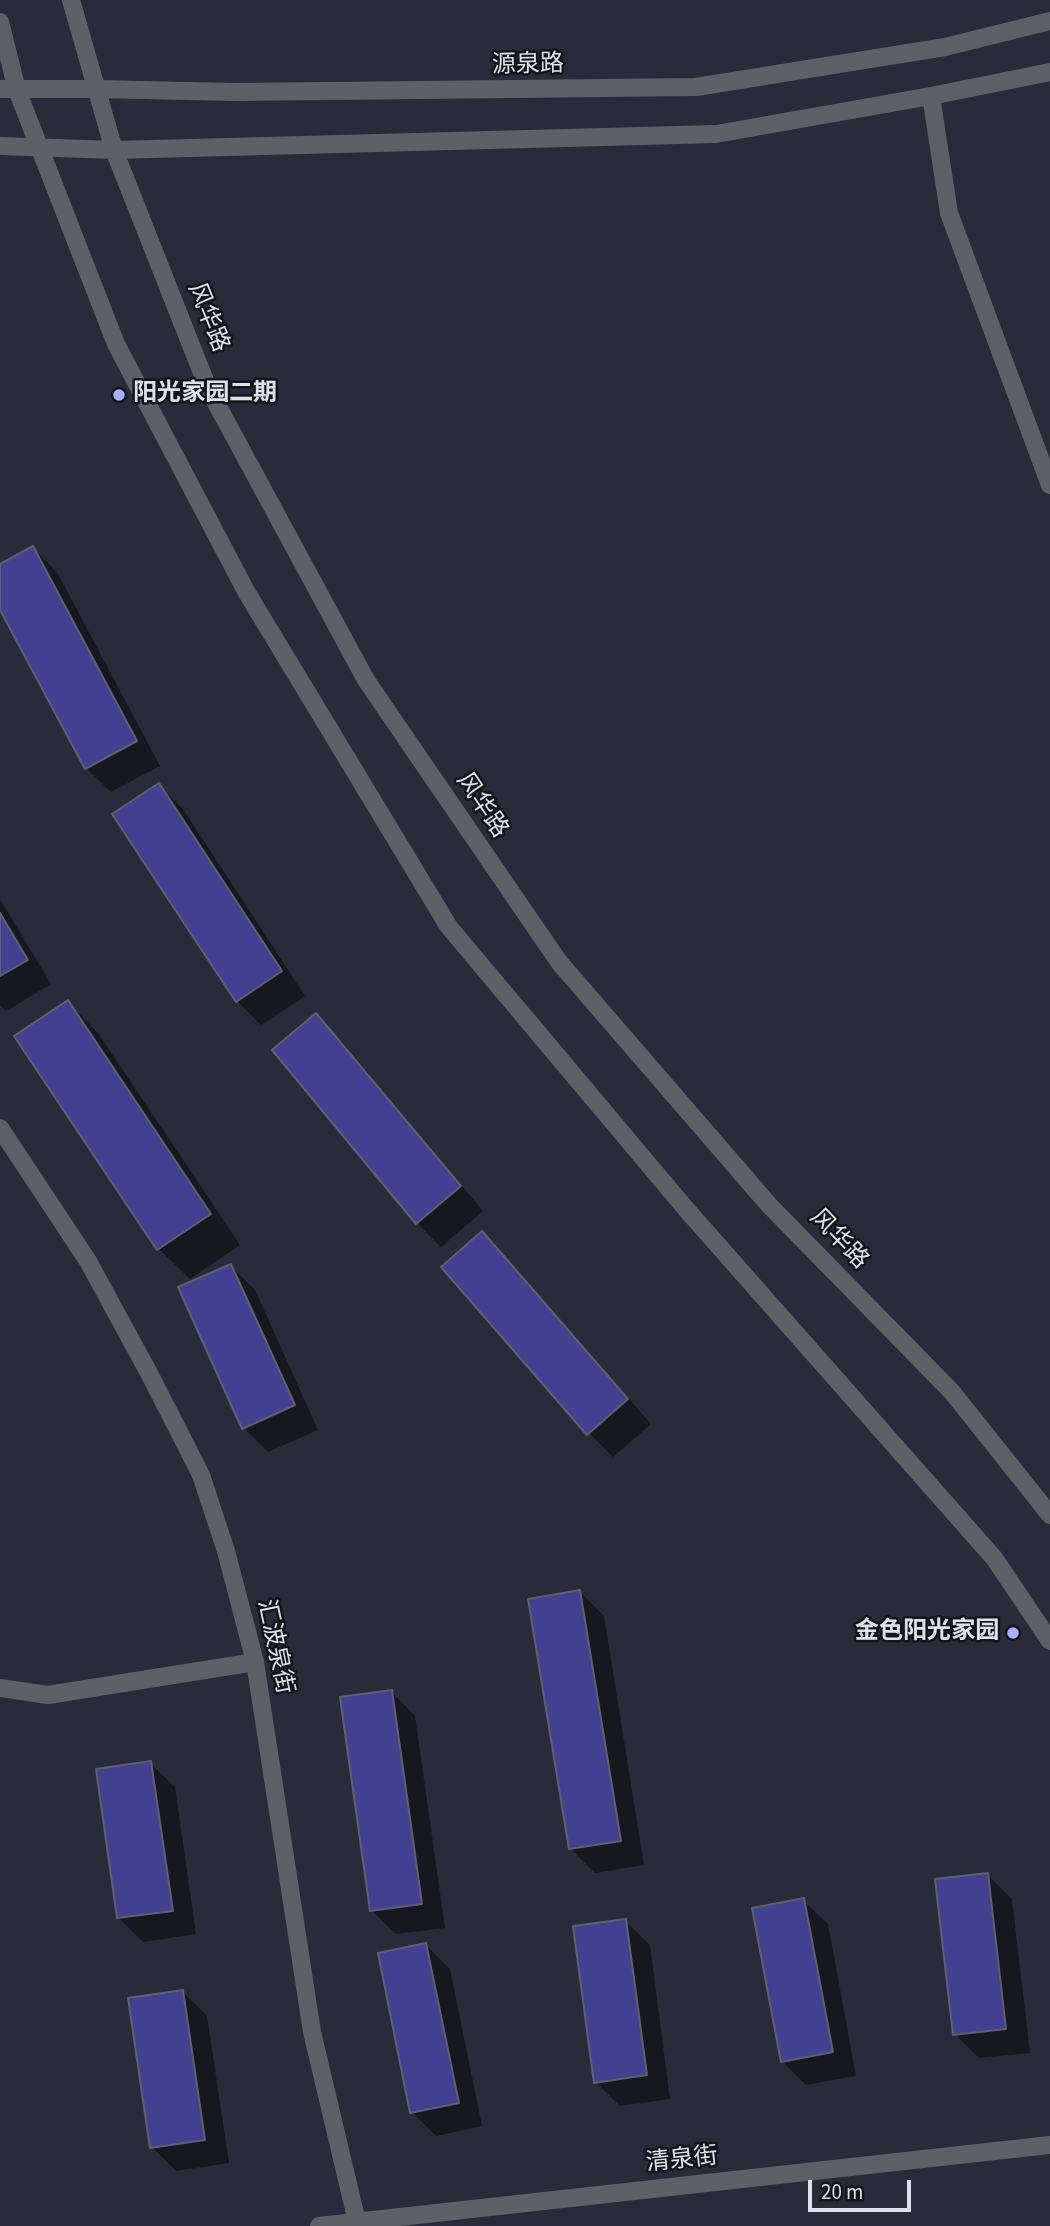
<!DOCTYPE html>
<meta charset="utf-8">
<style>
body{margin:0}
#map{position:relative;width:1050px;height:2226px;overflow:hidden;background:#2a2b3a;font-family:"Source Sans 3",sans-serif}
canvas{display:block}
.scale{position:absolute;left:808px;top:2180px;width:103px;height:32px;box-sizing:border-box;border:4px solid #dee0ea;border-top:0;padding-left:9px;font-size:21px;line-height:24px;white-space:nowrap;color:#dee0ea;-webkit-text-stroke:5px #14141b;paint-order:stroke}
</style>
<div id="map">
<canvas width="1050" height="2226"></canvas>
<div class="scale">20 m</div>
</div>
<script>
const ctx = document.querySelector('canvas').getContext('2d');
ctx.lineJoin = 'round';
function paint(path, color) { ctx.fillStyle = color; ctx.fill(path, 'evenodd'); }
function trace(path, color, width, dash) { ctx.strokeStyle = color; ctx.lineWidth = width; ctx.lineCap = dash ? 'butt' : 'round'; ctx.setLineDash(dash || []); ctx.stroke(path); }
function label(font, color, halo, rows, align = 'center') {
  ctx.font = font + ' "Source Sans 3","Noto Sans SC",sans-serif'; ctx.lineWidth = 5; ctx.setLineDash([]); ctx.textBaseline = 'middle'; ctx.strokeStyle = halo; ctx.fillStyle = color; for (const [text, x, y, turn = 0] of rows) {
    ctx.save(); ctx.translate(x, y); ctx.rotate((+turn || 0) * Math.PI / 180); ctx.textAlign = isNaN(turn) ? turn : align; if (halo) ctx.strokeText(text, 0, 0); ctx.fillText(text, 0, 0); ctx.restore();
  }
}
const shadow = new Path2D(`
 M33,548L57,572L160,766L111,792L86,768L0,606V566Z
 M159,785L183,809L305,996L261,1025L237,1001Z
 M0,899L51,984L6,1011L0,1005Z
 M68,1002L98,1033L240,1245L190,1279L159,1249Z
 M316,1015L340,1039L483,1211L441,1247L417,1223Z
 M482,1234L506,1258L651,1424L613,1457L589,1433Z
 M231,1266L255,1290L318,1430L268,1452L244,1428L181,1288Z
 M580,1592L604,1616L644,1865L595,1873L571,1849Z
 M391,1691L415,1716L445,1928L396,1934L371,1910Z
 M150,1763L175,1787L196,1934L143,1942L119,1918Z
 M988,1875L1012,1899L1030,2053L979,2058L955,2034Z
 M803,1900L828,1924L856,2076L806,2085L782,2061Z
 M625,1921L650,1945L670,2099L620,2106L596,2082Z
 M426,1945L450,1969L482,2126L436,2136L412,2112Z
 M183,1992L207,2016L229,2163L176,2171L152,2147Z`);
const building = new Path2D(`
 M33,546L137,741L85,769L0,610V564Z
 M159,783L282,971L236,1002L112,814Z
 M0,913L28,960L0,976Z
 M68,1000L211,1214L157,1250L14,1036Z
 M316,1013L461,1186L416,1224L272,1050Z
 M482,1231L628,1399L587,1435L441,1267Z
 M231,1264L295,1405L242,1429L178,1287Z
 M580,1590L621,1841L569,1849L528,1599Z
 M392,1690L422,1904L370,1911L340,1697Z
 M151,1761L173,1911L117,1918L96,1769Z
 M988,1873L1006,2029L953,2035L935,1879Z
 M804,1898L833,2052L781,2062L752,1908Z
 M626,1919L647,2075L594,2083L573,1926Z
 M426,1943L459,2103L410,2113L378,1953Z
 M183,1990L205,2140L150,2148L128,1998Z`);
const minor = new Path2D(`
 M71,0L114,150L208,388L366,680L559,962L769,1205L952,1392L1050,1515
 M0,22L17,90L116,344L247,593L449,927L686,1209L994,1558L1050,1641
 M0,89H96L235,92L696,87L945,47L1050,21
 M931,96L949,213L1050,485
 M0,146L114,150L716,134L931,96L1050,72
 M0,1128L88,1261L150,1375L201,1475L226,1551L255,1662L312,2032L358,2226
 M0,1688L48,1695L255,1662
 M319,2226L1050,2145`);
const markers = [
 [119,395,7,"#aaaffb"],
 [1013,1633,7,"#aaaffb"]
];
const streetNames = [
 ["源泉路",528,66,-1],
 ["风华路",207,318,68],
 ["风华路",481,806,56],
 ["风华路",838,1240,46],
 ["汇波泉街",274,1647,78],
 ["清泉街",682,2161,-6]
];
const poiNames = [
 ["阳光家园二期",133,395],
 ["金色阳光家园",999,1633,"right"]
];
paint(shadow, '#0007');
paint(building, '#424090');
trace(building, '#5e6071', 2);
trace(minor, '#5e5f67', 18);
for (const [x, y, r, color] of markers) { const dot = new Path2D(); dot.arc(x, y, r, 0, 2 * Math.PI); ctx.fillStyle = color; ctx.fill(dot); trace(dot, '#14141b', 2.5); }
label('24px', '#dee0ea', '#14141b', streetNames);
label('bold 24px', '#dee0ea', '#14141b', poiNames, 'left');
</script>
